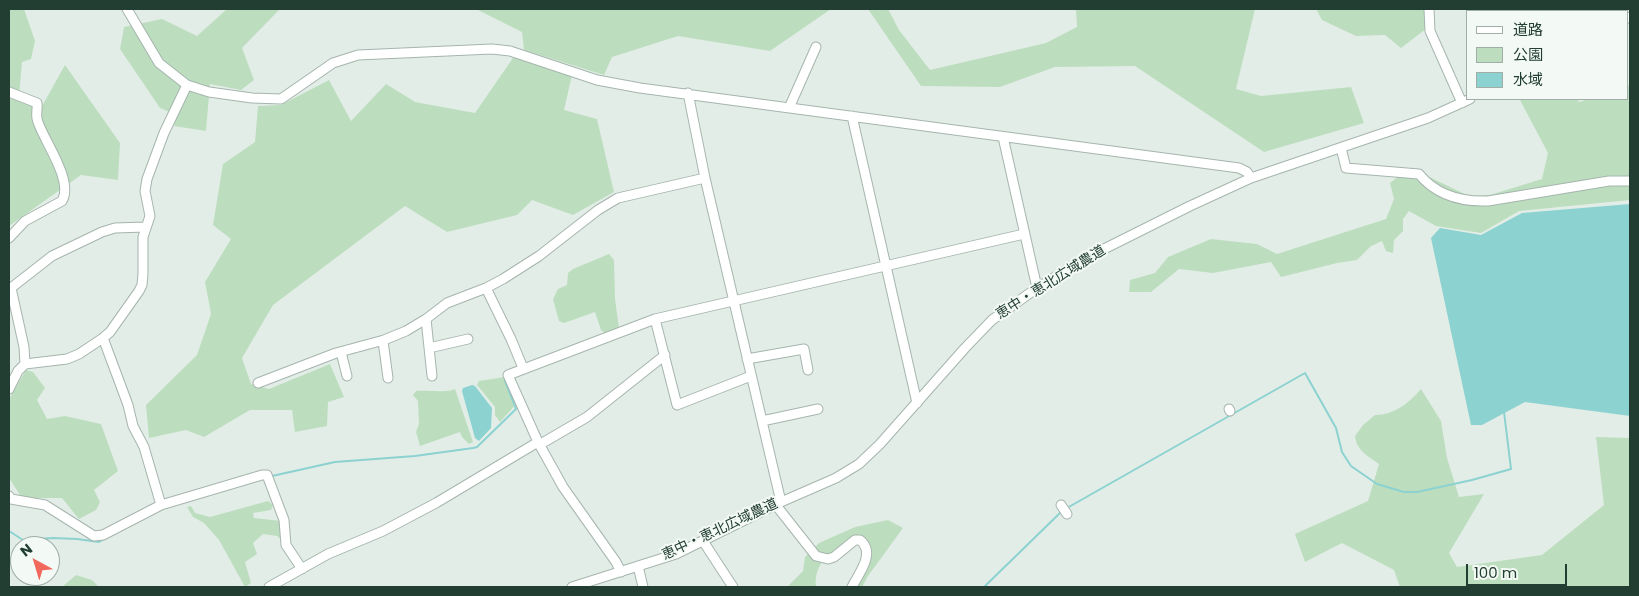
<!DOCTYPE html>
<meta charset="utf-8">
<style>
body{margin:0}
#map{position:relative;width:1639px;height:596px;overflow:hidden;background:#e3ede7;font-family:Poppins,"Noto Sans JP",sans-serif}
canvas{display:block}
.frame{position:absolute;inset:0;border:10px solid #223e32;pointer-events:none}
.legend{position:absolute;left:1466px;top:10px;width:162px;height:90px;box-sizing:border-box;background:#f3f9f5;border:1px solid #9faea7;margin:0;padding:6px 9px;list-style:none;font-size:15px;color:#223e32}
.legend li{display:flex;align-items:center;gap:10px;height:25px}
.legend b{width:25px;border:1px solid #9faea7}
.north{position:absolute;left:10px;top:536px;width:50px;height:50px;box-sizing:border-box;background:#f3f9f5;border:1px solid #9faea7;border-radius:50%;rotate:321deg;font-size:14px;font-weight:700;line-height:20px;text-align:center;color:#223e32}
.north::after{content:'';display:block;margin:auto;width:18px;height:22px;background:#f2685c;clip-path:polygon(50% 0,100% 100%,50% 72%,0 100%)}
.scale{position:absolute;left:1466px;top:564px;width:101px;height:22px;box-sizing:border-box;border:2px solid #223e32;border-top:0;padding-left:6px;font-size:15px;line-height:18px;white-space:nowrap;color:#223e32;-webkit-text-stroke:4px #f3f9f5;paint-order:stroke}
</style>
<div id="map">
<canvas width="1639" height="596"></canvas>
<div class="frame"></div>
<ul class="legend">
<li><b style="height:6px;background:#fff"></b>道路</li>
<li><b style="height:14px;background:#bcdebf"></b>公園</li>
<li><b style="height:14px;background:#8bd2d1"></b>水域</li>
</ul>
<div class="north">N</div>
<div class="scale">100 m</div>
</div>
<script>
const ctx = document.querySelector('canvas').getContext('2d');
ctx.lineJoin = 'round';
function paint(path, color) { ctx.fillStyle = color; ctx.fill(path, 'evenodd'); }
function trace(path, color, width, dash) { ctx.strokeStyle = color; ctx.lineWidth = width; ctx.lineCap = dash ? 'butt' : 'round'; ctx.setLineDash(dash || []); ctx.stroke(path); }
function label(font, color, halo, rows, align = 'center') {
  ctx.font = font + ' Poppins,"Noto Sans JP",sans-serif'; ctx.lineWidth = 4; ctx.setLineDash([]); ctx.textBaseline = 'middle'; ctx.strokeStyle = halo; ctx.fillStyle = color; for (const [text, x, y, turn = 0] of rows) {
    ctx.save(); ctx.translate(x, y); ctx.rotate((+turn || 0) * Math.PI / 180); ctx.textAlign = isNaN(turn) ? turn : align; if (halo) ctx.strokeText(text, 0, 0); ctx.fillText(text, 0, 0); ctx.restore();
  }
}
const green = new Path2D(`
 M9,9H24L35,41L31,59L22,62L19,97L41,108L65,65L120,143L118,180L81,175L9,226Z
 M227,9H280L242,48L254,80L241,90L210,84L206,131L174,126L177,115L160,108L120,49L124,27L162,19L197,36Z
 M476,9H831L770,51L678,36L612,57L604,75L524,50L522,32Z
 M868,9H888L899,30L930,70L1046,43L1077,27L1076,9H1255L1236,89L1261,96L1351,87L1364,123L1264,152L1135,66L1055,67L1000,87L921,86Z
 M1316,9H1425L1426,29L1401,48L1385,35L1356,36L1322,20Z
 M515,55L572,75L564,110L597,119L614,192L573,215L532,200L517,215L447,232L405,206L273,305L242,358L251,384L269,389L330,364L344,397L328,402L327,426L295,432L292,410H250L204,437L186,430L149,438L146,405L197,355L211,314L205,282L231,239L213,225L223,164L255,142L258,106L281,105L329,80L351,121L386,84L415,102L475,113Z
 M1630,85V200L1519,211L1481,233L1436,226L1409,211L1403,219V231L1394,240L1393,253L1386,251L1382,241L1371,246L1357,260L1337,263L1281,277L1271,262L1213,273L1179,269L1151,292H1129L1130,280L1155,273L1168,257L1211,239L1257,244L1277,254L1386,219L1394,199L1390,183L1399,176L1425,175L1469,196L1490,195L1542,179L1548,153L1520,100L1523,99H1577L1579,102L1589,99H1628V86Z
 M609,254L614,260L615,299L619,328L605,333L601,330L595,312L564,323L559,321L553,299L558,289L567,285L568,273L573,269Z
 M26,370L33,372L45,388L37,400L47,419L65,416L101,424L118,471L94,490L100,502L96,510L79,519L62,498H22L9,478V399Z
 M505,377L517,403L500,422L495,415V407L477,385L479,381Z
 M455,389L473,442L469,444L462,437L460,432L420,446L416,432L419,424L418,401L413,395L416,391C427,390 448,393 455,389Z
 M1421,389L1441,421L1447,458L1459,497L1484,494L1449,553L1457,567L1542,555L1604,505L1596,437L1630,438V587H1400L1394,570L1342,543L1305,562L1295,534L1368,501L1379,464C1369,457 1356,450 1355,436L1363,425L1375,415C1394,415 1409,403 1421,389Z
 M268,501L273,505L271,510L253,513L254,518L281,521L283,541L277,536L263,534L253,543L257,554L245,562L251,583L245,587L219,540L204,523L193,517L187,507L191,506L195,513L210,517Z
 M888,520L903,528L868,576L862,587L856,585L872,552L865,540L855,538C835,550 813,560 816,587H790L789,585L803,571L805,557L819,543L855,527Z
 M76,575L92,580L99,587H62Z`);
const water = new Path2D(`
 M1630,204V416L1525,402L1482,425H1471L1431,238L1440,228L1481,235L1522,213Z
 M472,385L475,386L492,408L491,428L479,441L475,438L462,391L463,388Z`);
const stream = new Path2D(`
 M272,476L335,462L415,456L473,448L477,447L516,409L505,381
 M1067,508L1305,373L1336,428L1342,452L1351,466L1377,484L1404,492H1417L1472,480L1511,469L1504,412
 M9,531L23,540L53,538L77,539L99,542L106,538
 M984,587L1061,512`);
const minor = new Path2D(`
 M127,9L159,63L187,85L209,92L252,98L281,99L333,63L358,55L492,49L510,51L597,80L640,88L1239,168L1247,172L1251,178
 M1429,9L1430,31L1462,103
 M1628,18L1630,17
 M9,92L37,103C38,109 35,115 38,122C44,141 74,181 62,201L25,221L9,238
 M688,93L705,178L781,502
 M789,108L816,47
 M852,116L917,403
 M1003,137L1037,288
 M1341,148L1346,168L1419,174C1436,195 1461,202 1488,201L1609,181H1630
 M655,319L677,405L751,376
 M103,338L128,405L133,426L144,447L161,505
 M383,341L388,378
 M429,348L468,339
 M341,352L347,376
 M747,359L804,349L808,370
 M25,364L24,347L11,288L52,256L102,232L115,228L145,227
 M523,368L511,339L486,288L503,279L539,256L598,210L618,198L705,178
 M432,376L426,319L447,303L486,288
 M258,383L336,353L384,340L406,331L426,319
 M9,389L18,371L25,364L67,359L79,354L103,338L110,332L139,291L142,285L143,274V237L150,216L145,191L147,179L164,133L187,85
 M1229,409L1230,411
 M762,421L818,409
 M539,445L587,417L665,355
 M9,496L11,499L45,505L94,536L103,535L161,505L262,475H267L284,520L286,545L302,569
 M775,504L816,556L828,559L834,557L855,540H860C876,553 859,573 852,587
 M1061,505L1067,514
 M703,541L733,587
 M638,566L643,587
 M621,572L616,562L563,487L538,442L508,375L655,319L1024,234
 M269,587L328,554L383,531L436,503L538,442
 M572,587L676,554L781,502L836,478L859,464L880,444L965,348L992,320L1037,288L1090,256L1190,206L1251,178L1428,118L1470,99`);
const streetNames = [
 ["恵中・恵北広域農道",1051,283,-32],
 ["恵中・恵北広域農道",720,530,-25]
];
paint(green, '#bcdebf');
paint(water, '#8bd2d1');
trace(stream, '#8bd2d1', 2);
trace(minor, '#a5b5ad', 11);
trace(minor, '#fff', 9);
label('14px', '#223e32', '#f3f9f5', streetNames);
</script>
